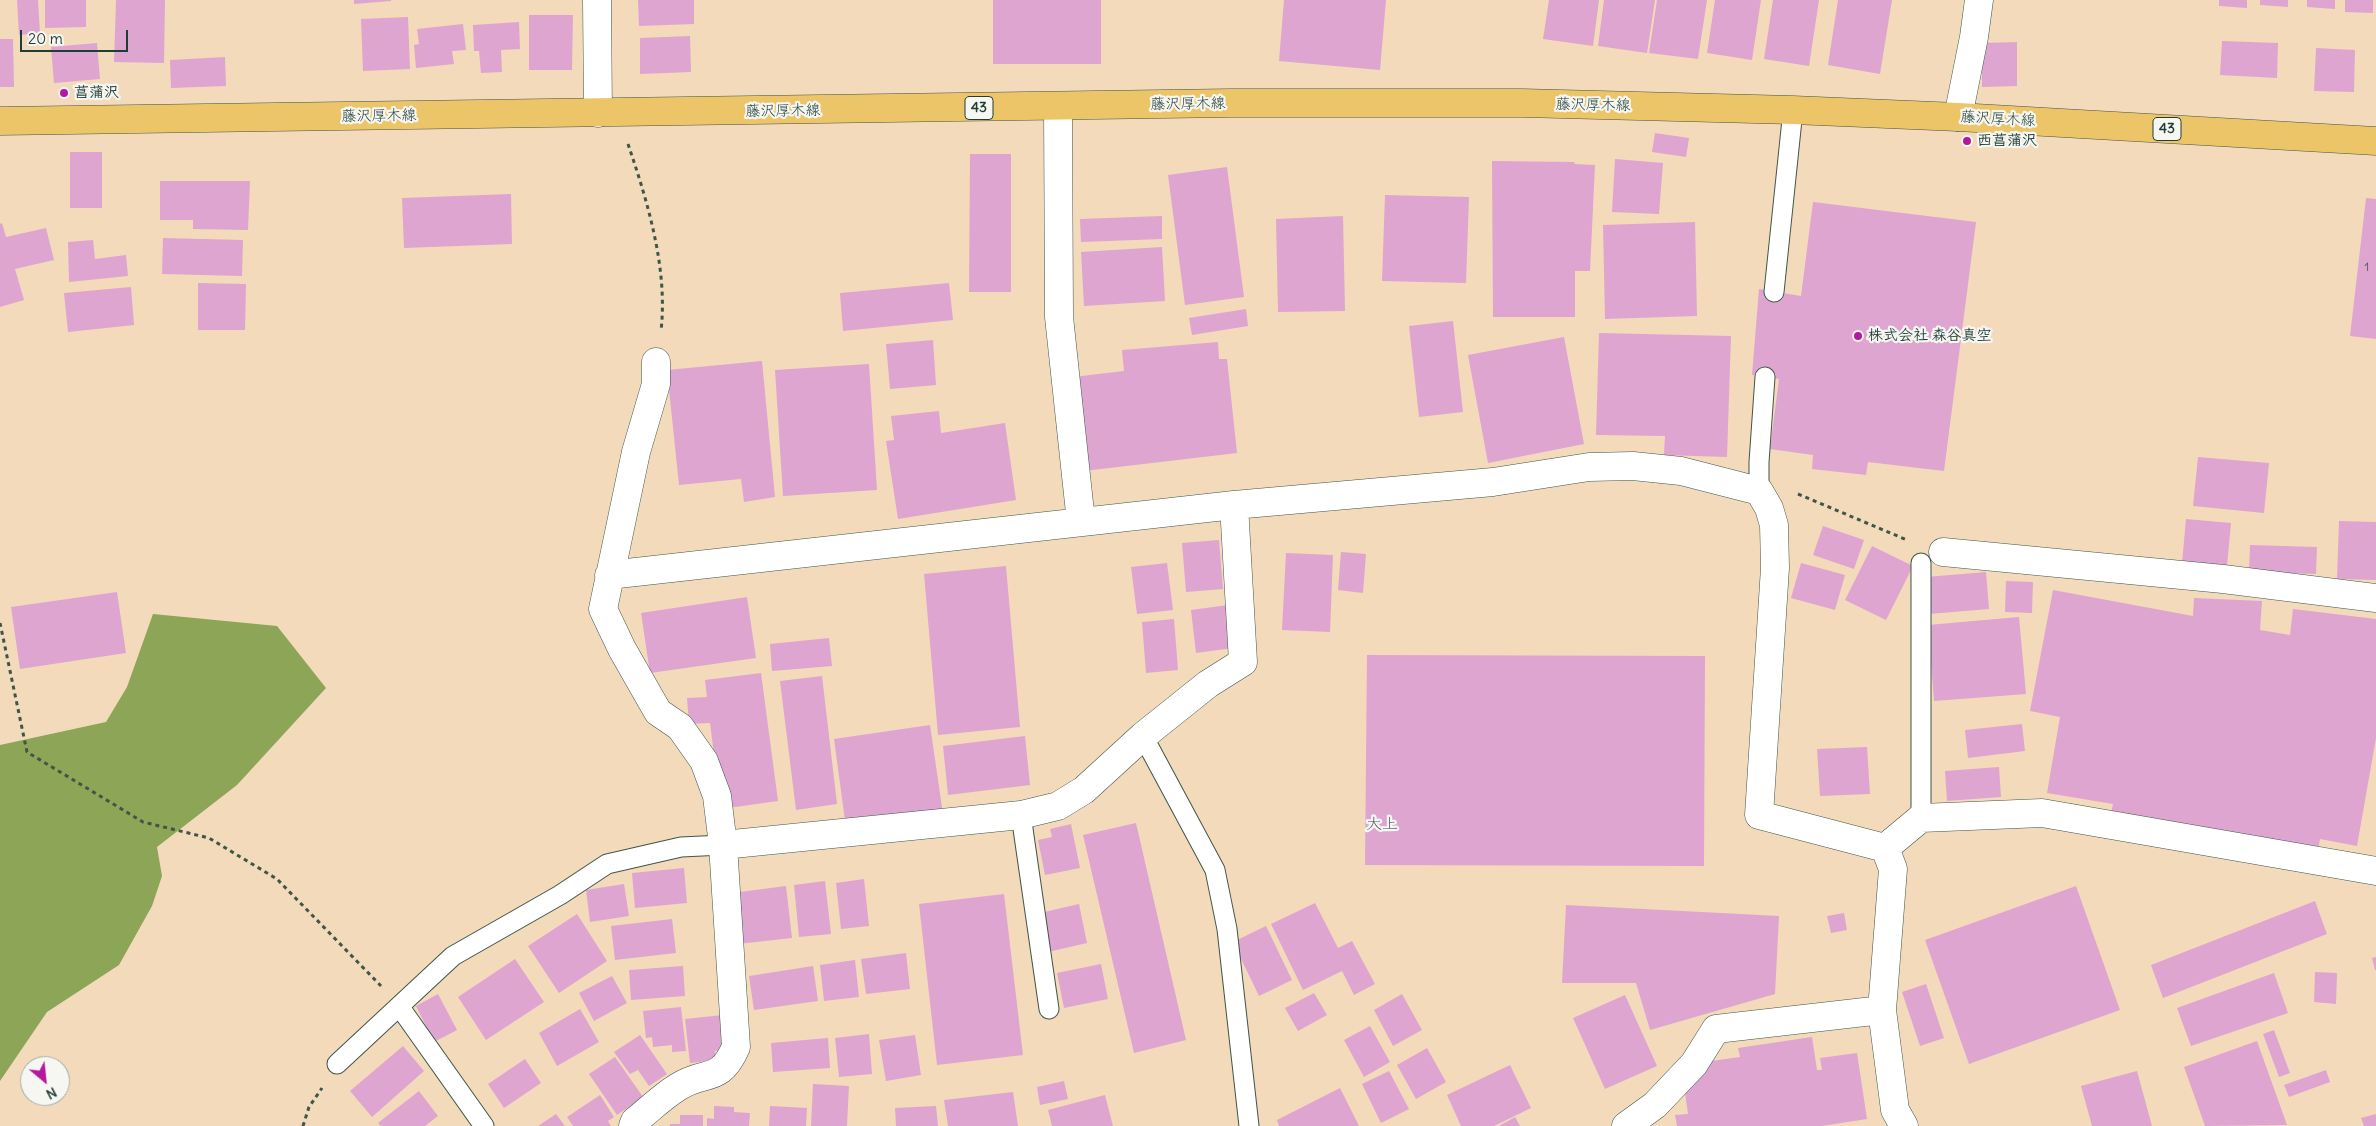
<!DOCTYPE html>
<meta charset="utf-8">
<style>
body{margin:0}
#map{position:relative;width:2376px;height:1126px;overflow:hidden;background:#f3dabb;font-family:Delius,sans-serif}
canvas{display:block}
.north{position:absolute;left:20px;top:1056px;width:50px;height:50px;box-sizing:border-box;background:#f6f6f2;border:1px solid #a0aca6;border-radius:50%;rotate:152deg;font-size:14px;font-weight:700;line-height:20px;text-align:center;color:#1f3d34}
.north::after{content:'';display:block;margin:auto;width:18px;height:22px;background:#b5179e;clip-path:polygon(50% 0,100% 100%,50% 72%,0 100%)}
.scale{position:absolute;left:20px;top:30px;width:108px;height:22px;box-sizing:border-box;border:2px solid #1f3d34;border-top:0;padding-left:6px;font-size:15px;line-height:18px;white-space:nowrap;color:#1f3d34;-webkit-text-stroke:4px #f6f6f2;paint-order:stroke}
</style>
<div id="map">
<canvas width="2376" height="1126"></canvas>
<div class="north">N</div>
<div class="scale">20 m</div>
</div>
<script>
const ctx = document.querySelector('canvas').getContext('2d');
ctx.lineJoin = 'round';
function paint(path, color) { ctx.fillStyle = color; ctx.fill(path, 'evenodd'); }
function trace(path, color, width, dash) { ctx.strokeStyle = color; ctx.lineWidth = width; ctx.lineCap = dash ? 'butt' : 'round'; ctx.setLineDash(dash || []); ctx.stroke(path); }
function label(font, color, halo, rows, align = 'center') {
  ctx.font = font + ' Delius,"Klee One",sans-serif'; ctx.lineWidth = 4.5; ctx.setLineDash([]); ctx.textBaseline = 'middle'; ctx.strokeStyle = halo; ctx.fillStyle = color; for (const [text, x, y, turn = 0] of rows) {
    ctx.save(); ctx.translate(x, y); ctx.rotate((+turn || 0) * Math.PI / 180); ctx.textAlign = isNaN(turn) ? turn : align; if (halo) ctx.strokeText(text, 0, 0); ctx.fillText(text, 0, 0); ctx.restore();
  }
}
const forest = new Path2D(`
 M153,614L277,626L326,688L237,785L157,847L162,876L152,906L119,965L47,1012L0,1081V745L106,722L127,687Z`);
const building = new Path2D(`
 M17,0H38L40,33L19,35Z
 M45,0H86V27L45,28Z
 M116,0H165L164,63L114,62Z
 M354,0H391V1L354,4Z
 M638,0H694V24L639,26Z
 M993,0H1101V64H993Z
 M1284,0H1386L1380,70L1279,61Z
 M1549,0H1599L1593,46L1543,39Z
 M1604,0H1655L1647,53L1598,46Z
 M1657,0H1707L1698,59L1649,53Z
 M1715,0H1761L1752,60L1707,53Z
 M1773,0H1819L1809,66L1764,59Z
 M1838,0H1892L1880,74L1828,65Z
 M2219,0H2247V8L2219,6Z
 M2260,0H2288V7L2260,5Z
 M2307,0H2335V9L2307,7Z
 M2345,0H2373V13L2345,12Z
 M529,15H573L572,70H529Z
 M408,17L410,69L363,71L361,19Z
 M519,22L520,49L501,50L502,72L481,73L479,51H474L473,25Z
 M463,24L466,50L452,51L454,64L416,68L414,45L419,44L417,29Z
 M690,36L691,72L640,74V38Z
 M0,39H13L14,87H0Z
 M2222,41L2278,43L2277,78L2220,75Z
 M2017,42V86L1982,87V43Z
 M97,43L100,79L54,83L51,47Z
 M2316,48L2355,50L2354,92L2314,91Z
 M225,57L226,86L171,88L170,60Z
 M1655,133L1689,138L1686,157L1652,152Z
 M70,152H102V208H70Z
 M970,154H1011V292H969Z
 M1615,159L1663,163L1659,214L1612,212Z
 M1492,161L1574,162L1575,164L1595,165L1590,271H1575V317H1493Z
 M1227,167L1244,297L1185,305L1168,175Z
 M160,181H250L248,230L193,229V220H160Z
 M511,194L512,244L404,248L402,198Z
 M1385,195L1469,197L1466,283L1382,281Z
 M2366,198L2376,199V339L2350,336Z
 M1813,202L1976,222L1944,471L1868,462L1866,475L1812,469L1813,455L1770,449L1779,379L1752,375L1759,289L1801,296Z
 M1162,216V239L1081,242L1080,219Z
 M1343,216L1345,311L1278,312L1276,219Z
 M1695,222L1697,316L1605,319L1603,225Z
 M2,223L6,237L46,228L54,260L15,269L24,300L0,307V224Z
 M163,238L243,240L242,276L162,274Z
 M93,240L95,259L126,255L128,276L69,282L68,242Z
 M1162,247L1165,301L1084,306L1081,252Z
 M198,283L246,284L245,330H198Z
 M949,283L953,320L843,331L840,293Z
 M131,287L134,325L68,332L64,293Z
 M1246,309L1248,326L1192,335L1189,318Z
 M1453,321L1463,412L1419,417L1409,326Z
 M1599,333L1731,336L1727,457L1664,455L1665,436L1596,435Z
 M1564,337L1584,444L1488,463L1468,355Z
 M933,340L936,385L890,389L886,344Z
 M1218,342L1219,359H1227L1237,453L1084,471L1073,377L1124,371L1122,350Z
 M762,361L775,497L744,502L741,479L679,485L667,370Z
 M869,364L877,490L783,496L775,370Z
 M939,411L941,433L1005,423L1016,500L898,519L886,441L894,440L891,416Z
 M2198,457L2269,463L2264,513L2193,506Z
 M2186,519L2231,523L2227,566L2182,563Z
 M2339,521L2376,522V580L2337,579Z
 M1823,526L1864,540L1854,569L1813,555Z
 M1219,540L1223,589L1186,592L1182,543Z
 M2250,545L2317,547L2316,574L2249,572Z
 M1872,546L1913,566L1886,620L1845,600Z
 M1341,552L1366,554L1363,593L1338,590Z
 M1286,553L1333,555L1330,632L1282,630Z
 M1167,563L1173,610L1137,614L1131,567Z
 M1801,563L1845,575L1835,610L1791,598Z
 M1006,566L1020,727L938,735L924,574Z
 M1986,572L1989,609L1929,614L1926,577Z
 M2006,581L2033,582L2032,613L2005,612Z
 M2053,590L2193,616L2194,598L2262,601L2260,630L2290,635L2293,609L2376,619V738L2357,846L2320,839L2318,851L2111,813L2113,804L2047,793L2060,717L2030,711Z
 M117,592L126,653L20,669L11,607Z
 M747,597L756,658L650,673L641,613Z
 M1228,605L1233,648L1196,653L1191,610Z
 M2019,617L2026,694L1934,701L1928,625Z
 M1174,619L1178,670L1146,673L1142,622Z
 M829,638L832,666L772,671L770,644Z
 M1367,655L1705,656L1704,866L1365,865Z
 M761,673L778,801L721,809L710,723L689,724L687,698L707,697L705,680Z
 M822,676L837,804L796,810L780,681Z
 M2022,724L2025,751L1968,758L1965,730Z
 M930,725L943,814L846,828L834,739Z
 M1025,736L1030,785L948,795L943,746Z
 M1867,747L1870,794L1820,796L1817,749Z
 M1999,767L2001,797L1947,801L1945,771Z
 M1136,823L1186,1040L1134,1053L1083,835Z
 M1071,824L1080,868L1045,875L1038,840L1052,837L1050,829Z
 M684,868L687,903L635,908L632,873Z
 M864,879L869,926L841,929L836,883Z
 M825,881L831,934L799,937L794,885Z
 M624,884L629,916L590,922L586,890Z
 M786,886L792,938L738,944L732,893Z
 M2076,886L2120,1010L1969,1064L1925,940Z
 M1004,894L1023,1055L937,1065L919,904Z
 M2315,901L2327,934L2163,998L2151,965Z
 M1315,903L1338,948L1352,941L1375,984L1354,995L1342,971L1303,990L1271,924Z
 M1079,904L1087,943L1048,952L1040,913Z
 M1566,905L1779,916L1775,994L1650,1030L1636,983H1562Z
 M1844,913L1847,930L1831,933L1827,916Z
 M577,914L607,961L559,993L528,946Z
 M672,919L676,953L615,960L611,926Z
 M1266,926L1292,980L1259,996L1233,942Z
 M906,953L910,989L866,994L861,959Z
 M2376,957V970H2375L2372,958Z
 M515,959L544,1002L486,1040L458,997Z
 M855,960L859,997L824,1001L820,965Z
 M1101,964L1108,999L1064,1008L1057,973Z
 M683,966L685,996L631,1000L629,970Z
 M813,966L818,1001L754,1010L749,976Z
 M2315,972L2337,973L2336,1004L2314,1002Z
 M2274,973L2288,1013L2191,1046L2177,1008Z
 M612,976L627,1003L594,1021L579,993Z
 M1926,984L1944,1038L1920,1046L1902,992Z
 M1314,993L1327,1015L1298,1031L1285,1008Z
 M438,994L457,1030L434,1042L416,1006Z
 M1402,994L1422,1030L1393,1046L1374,1010Z
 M1625,995L1657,1066L1605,1089L1573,1018Z
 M681,1007L686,1051L672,1052V1045L653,1047L652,1037L646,1038L643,1011Z
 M580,1009L599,1042L557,1066L539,1033Z
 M723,1015L727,1049L715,1051L716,1060L690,1063L685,1019Z
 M1370,1026L1390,1062L1364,1077L1344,1040Z
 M2274,1030L2290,1073L2279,1077L2263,1034Z
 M869,1034L872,1074L839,1077L835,1038Z
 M640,1035L667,1074L649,1086L638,1070L630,1074L614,1052Z
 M915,1035L921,1075L886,1081L879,1040Z
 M1812,1037L1817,1070H1822L1820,1058L1857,1053L1867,1119L1822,1126H1677L1675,1115L1688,1114L1685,1093L1711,1061L1740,1057L1738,1048Z
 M828,1038L830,1068L773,1072L771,1043Z
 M2257,1041L2287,1125L2205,1126L2184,1067Z
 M403,1046L424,1071L372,1117L350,1091Z
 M1427,1048L1446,1082L1416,1099L1397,1065Z
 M615,1057L643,1097L617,1115L589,1074Z
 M525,1059L541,1083L504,1108L488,1084Z
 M1510,1065L1531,1108L1494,1126H1461L1447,1095Z
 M2326,1070L2330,1082L2289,1097L2284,1085Z
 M1389,1071L1409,1109L1381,1123L1362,1084Z
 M2137,1071L2152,1126H2092L2081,1086Z
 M1064,1081L1068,1099L1040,1105L1037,1087Z
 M813,1084L849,1086L847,1126H811Z
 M1340,1088L1359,1126H1279L1277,1120Z
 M419,1091L438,1116L425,1126H381L378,1123Z
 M1013,1092L1018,1126H948L944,1100Z
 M600,1095L614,1117L608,1121L611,1126H573L567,1117Z
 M1105,1095L1113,1126H1052L1048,1110Z
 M714,1106L734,1107V1112L750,1113L749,1126H707V1118L714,1119Z
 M770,1106L807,1108L806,1126H769Z
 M936,1106L938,1126H896L895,1108Z
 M556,1114L565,1126H538Z
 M2376,1114V1126H2364L2361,1118Z
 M680,1115H703V1126H670V1124H680Z
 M1515,1117L1520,1126H1499Z`);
const path = new Path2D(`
 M628,144C648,203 668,269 661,331
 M1798,494L1907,540
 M0,623L27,752L143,822L209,838L277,879L381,986
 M303,1126L309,1107L322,1088`);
const lane = new Path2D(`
 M1774,292L1793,110
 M1759,491V462L1765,377
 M1143,736L1215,870L1227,929L1249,1126
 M1021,815L1049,1009
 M1921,818V563
 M399,1006L484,1126
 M337,1064L453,956L560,895L607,864L681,847L723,845`);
const street = new Path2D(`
 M597,0L598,113
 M1058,107L1059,317L1081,522
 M1958,117L1974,37L1979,0
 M1943,552L2223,579L2376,598
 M609,575L1234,505L1493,482L1589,467L1633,466L1681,471L1759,491L1769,508L1774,525L1775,568L1759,815L1885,848
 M723,845L1021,815L1058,806L1084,790L1143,736L1208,684L1243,662L1234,505
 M633,1126L635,1121C649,1110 663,1096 678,1087C706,1069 719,1085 736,1047L723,845L717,796L704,761L680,727L658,712L622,649L603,609L636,452L656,384V362
 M1626,1126L1655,1105L1694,1064L1716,1029L1882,1010
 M1904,1126L1895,1110L1882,1010L1893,869L1885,848L1921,818L2042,813L2376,871`);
const primary = new Path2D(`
 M0,121L1231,103H1522L1793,110L1958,117L2376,141`);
const markers = [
 [64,93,5,"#b5179e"],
 [1967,141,5,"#b5179e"],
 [1858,336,5,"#b5179e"]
];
const numberNames = [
 ["1",2367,268]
];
const shields = [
 [979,108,28],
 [2167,129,28]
];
const shieldNames = [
 ["43",979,108],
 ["43",2167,129]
];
const poiNames = [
 ["菖蒲沢",74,93],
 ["西菖蒲沢",1977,141],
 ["株式会社 森谷真空",1868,336]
];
const streetNames = [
 ["藤沢厚木線",1188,104,-1],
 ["藤沢厚木線",1593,105,1],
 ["藤沢厚木線",783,111,-1],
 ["藤沢厚木線",379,116,-1],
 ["藤沢厚木線",1998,119,3]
];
const neighbourhoodNames = [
 ["大上",1382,824]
];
paint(forest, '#8ca556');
paint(building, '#dea5d0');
trace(lane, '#3f5548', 21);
trace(street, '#3f5548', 29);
trace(primary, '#3f5548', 29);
trace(path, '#3f5548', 3, [4, 4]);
trace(lane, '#fff', 19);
trace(street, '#fff', 28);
trace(primary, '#ecc569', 28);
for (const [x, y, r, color] of markers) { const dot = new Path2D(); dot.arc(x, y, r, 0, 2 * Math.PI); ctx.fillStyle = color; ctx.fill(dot); trace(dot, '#f6f6f2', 2); }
label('12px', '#4f575b', null, numberNames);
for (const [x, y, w] of shields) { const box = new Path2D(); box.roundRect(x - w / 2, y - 11.5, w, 23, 4); ctx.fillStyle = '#f6f6f2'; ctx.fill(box); trace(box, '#1f3d34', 1); }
label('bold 14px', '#1f3d34', null, shieldNames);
label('bold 15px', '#1f3d34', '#f6f6f2', poiNames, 'left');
label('15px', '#1f3d34', '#f6f6f2', streetNames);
label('16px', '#62616b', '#f6f6f2', neighbourhoodNames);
</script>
